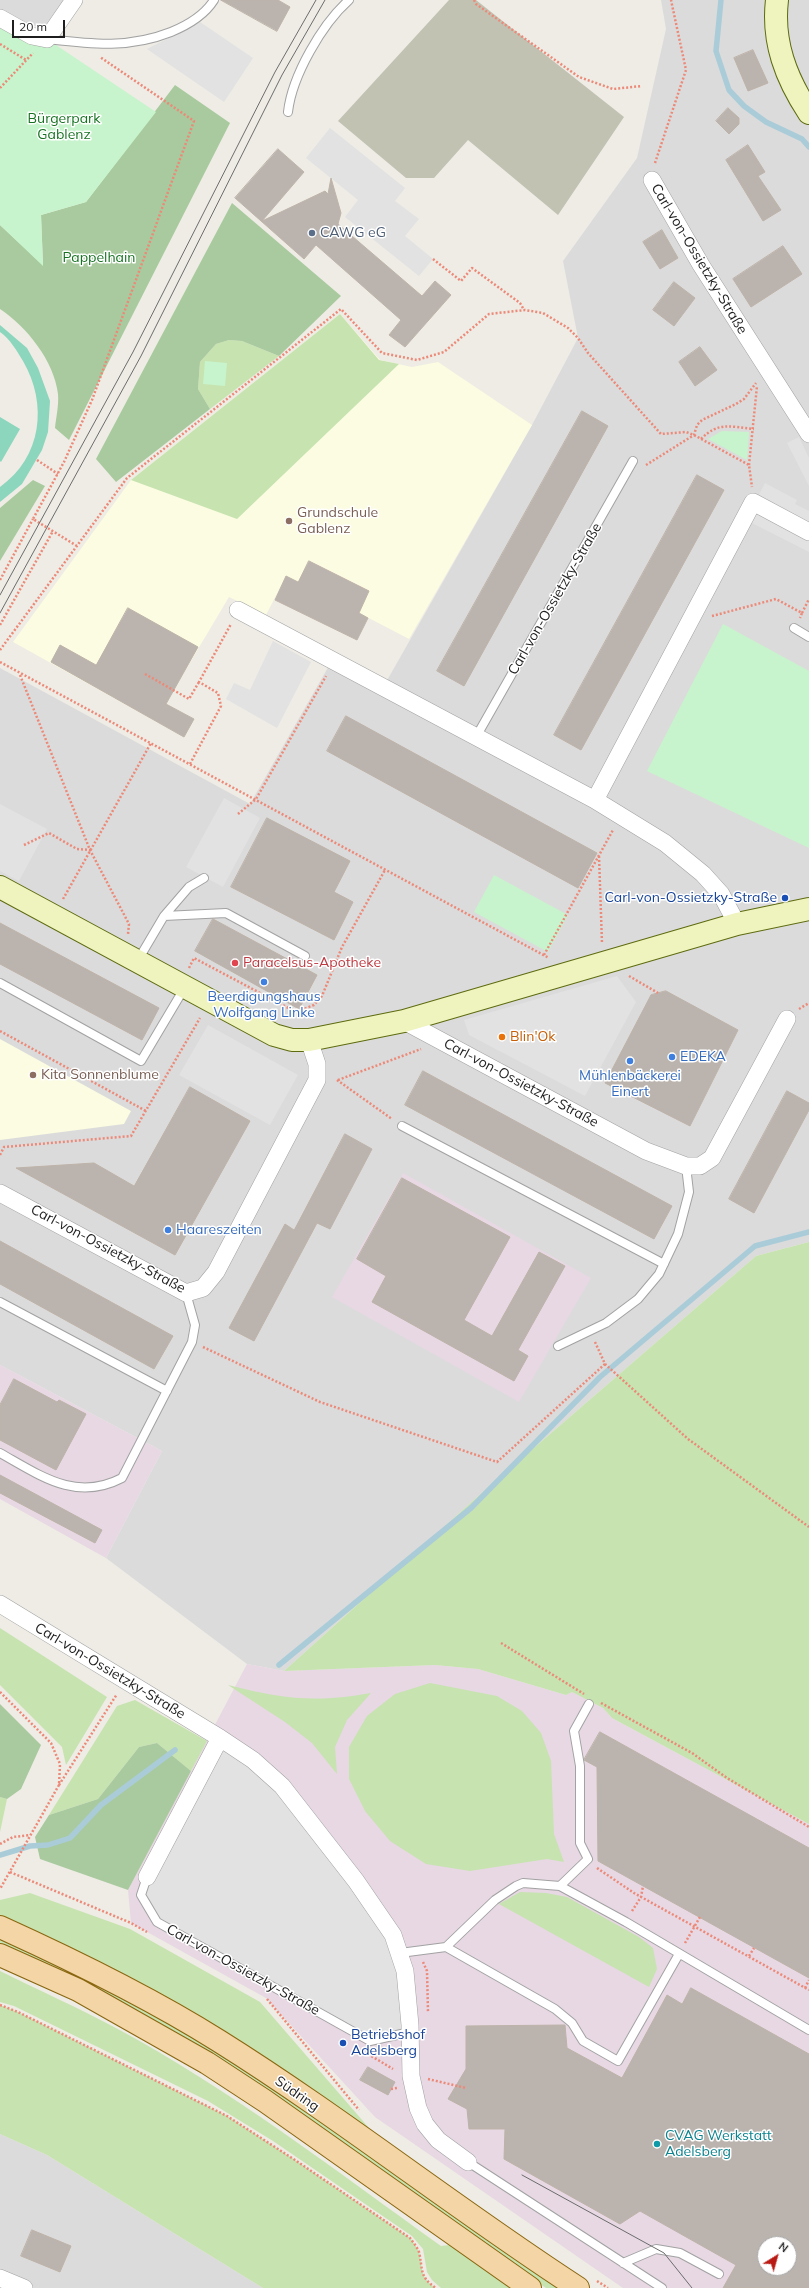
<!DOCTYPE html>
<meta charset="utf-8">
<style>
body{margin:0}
#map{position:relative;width:809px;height:2288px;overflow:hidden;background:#eeece5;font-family:Mulish,sans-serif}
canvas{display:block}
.north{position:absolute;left:757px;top:2236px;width:40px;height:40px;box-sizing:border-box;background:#fff;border:1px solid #a5a5a5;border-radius:50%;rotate:37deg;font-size:11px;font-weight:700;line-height:16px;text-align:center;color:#1e1e1e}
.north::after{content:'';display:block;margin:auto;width:14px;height:18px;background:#b91a13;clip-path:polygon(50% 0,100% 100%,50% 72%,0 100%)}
.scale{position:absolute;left:12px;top:20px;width:53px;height:18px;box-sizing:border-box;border:2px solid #1e1e1e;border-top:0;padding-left:5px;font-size:12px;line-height:14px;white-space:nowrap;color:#1e1e1e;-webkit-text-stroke:3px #fff;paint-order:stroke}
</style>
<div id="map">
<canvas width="809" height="2288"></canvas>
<div class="north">N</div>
<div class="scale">20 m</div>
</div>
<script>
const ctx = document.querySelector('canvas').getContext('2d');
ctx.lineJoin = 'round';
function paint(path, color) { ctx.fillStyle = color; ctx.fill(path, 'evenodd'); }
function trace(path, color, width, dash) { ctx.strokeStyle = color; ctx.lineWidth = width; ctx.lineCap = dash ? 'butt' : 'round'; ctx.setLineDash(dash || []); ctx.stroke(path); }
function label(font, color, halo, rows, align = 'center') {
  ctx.font = font + ' Mulish,sans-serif'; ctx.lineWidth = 3; ctx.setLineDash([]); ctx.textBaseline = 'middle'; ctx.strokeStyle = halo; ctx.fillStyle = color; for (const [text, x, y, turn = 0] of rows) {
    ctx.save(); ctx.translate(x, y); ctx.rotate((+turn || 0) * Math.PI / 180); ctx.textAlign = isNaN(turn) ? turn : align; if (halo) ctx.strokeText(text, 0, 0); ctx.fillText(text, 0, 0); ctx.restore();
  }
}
const residential = new Path2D(`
 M0,0H65L44,27L19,24L0,13Z
 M661,0H772L809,121V1242L756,1256L476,1498L284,1671L247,1664L106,1558L162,1451L0,1365V668L250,804L334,657L385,684L532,425L578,338L563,261L637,158L666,29Z
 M783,0H809V101L792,76Z
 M0,2134L47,2155L263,2288H0Z`);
const industrial = new Path2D(`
 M403,1173L591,1278L519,1402L332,1297Z
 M0,1365L162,1451L106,1558L0,1499Z
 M247,1664L284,1671L435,1665L478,1669L566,1695L572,1692L603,1708L612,1718L809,1824V2288H623L375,2117L266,1998L131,1923L128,1890ZM765,2244H789V2268H765Z`);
const education = new Path2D(`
 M340,314L380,360L412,367L438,362L532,425L409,639L359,613L369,591L309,561L298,582L286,576L266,615L229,597L179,681L151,665L138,688L194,719L184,737L13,642L131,480Z
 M0,1039L131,1111L124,1124L0,1140Z`);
const construction = new Path2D(`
 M449,0H476L624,117L558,215L468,140L434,178H406L338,121Z`);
const grass = new Path2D(`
 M340,314L379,360L399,364L237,519L131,480Z
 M229,340L242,341L279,356L210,409L198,389L200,362L216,344Z
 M809,1242V1824L612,1718L603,1708L572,1692L566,1695L478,1669L435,1665L284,1671L476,1498L756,1256Z
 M0,1628L107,1697L66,1765L62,1747L0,1685Z
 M430,1683L497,1696L522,1711L541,1733L551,1761L554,1834L564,1862L547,1859L470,1871L426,1864L390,1841L365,1811L349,1779V1747L367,1716L395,1694Z
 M228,1685C282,1699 315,1703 371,1693L347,1720L335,1747L337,1774L312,1743L285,1722Z
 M135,1700L207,1741L191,1771L157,1743L139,1747L98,1799L49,1815L117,1706Z
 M0,1797L7,1799L0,1832Z
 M520,1892L546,1893L567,1897L639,1937L653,1948L657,1969L649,1987L499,1904Z
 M30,1893L130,1929L260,2002L369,2128L370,2132L144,1986L99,1962L0,1916V1900Z
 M0,1937L148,2011L247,2070L559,2288H546L62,1972L0,1944Z
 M0,1971C38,1990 77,2007 114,2027C230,2089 335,2170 441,2246L450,2245L514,2288H441L432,2280L427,2272L423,2249L412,2236L273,2141L208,2101L14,2006L0,2002Z
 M0,2005L18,2012L227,2116L295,2160L410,2238C413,2242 417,2247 419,2252C423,2269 419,2277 436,2288H263L47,2155L0,2134Z`);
const forest = new Path2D(`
 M175,85L230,123L69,440L55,428C56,418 59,405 58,394C54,361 27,327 0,309V225L43,265L41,215L86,202Z
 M232,203L341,296L279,356L242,341L229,340L216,344L200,362L198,389L210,409L116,482L96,459Z
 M33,480L45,486L0,561V508Z
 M0,1704L41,1745L21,1789L7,1799L0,1797Z
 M157,1743L191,1771L128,1890L40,1859L35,1837L49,1815L98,1799L139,1747Z`);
const park = new Path2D(`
 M0,18L47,39L156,112L86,202L41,215L43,266L0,225Z
 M205,361L227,363L225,386L203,384Z
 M722,431L749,432L747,460L708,439Z
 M723,624L809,671V848L647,771Z
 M494,875L568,915L548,952L474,912Z`);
const pitch = new Path2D(`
 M0,325L27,348L38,368L50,401L48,432L42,450L22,484L0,502V487C42,457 48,404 23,361C17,351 10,339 0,332Z
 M0,417L20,429L1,462L0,461Z`);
const parking = new Path2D(`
 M200,22L253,58L224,102L147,49Z
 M330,128L405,188L395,201L419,219L405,236L433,259L419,276L345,217L358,200L306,158Z
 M799,437L809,458V486L787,443Z
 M765,483L797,500L795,504L809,511V552L746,520Z
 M273,641L311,662L277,728L226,699L234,683L250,690Z
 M224,798L260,818L223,887L186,867Z
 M0,804L47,829L19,881L0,871Z
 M617,976L636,1002L585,1096L469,1035L464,1020Z
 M208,1025L298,1075L270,1125L179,1075Z
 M220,1738L253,1760L393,1935L410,2032L370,2041L157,1922L141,1895Z`);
const stream = new Path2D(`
 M721,0L716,51L729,90L744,106L766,122L802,139L809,147
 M279,1665L471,1508L600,1377L755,1246L809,1232
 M0,1855L30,1846L48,1845L70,1838L101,1805L175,1750`);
const building = new Path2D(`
 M221,0H278L290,7L277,31Z
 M753,50L768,83L748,91L734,58Z
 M728,108L739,118V124L729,134L716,121Z
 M748,145L765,172L758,176L781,210L763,221L726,160Z
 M278,149L304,172L262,221L325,191L328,194L331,178L341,213L338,224L422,296L435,281L451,295L405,347L389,335L401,320L316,245L304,259L235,198Z
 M662,230L678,258L660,269L643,242Z
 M783,246L802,274L751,307L733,279Z
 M674,282L695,298L674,326L653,310Z
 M700,347L717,370L695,386L679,362Z
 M582,411L608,426L464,686L437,671Z
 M697,475L724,490L581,750L554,735Z
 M309,561L369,591L359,613L368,618L357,640L275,600L286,576L298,582Z
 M128,608L198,647L166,704L194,719L184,737L51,662L60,645L96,665Z
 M346,716L597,853L578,888L327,751Z
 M267,818L350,861L334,892L353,902L334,940L231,887Z
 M213,919L317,975L299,1009L195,951Z
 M0,923L159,1008L142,1040L0,964Z
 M666,991L738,1030L690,1126L605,1083L651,995Z
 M423,1071L672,1206L654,1239L405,1105Z
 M190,1087L250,1121L175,1255L16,1168L94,1163L134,1186Z
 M787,1091L809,1103V1110L754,1213L729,1199Z
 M345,1134L372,1149L330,1229L317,1223L254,1341L229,1328L285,1224L294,1230Z
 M402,1178L510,1237L464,1320L492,1336L539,1252L565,1266L518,1350L528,1356L514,1381L372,1302L386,1276L357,1259Z
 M0,1241L173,1336L154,1369L0,1284Z
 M14,1379L57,1402L59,1400L86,1414L56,1470L0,1440V1405Z
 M0,1475L102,1530L95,1543L0,1493Z
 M600,1732L809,1848V1978L598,1861L597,1767L584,1760Z
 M691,1988L809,2054V2288H723L736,2265L640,2211L620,2224L504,2159L505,2129H469L467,2109L448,2099L466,2069V2026L565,2025L567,2048L622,2078L667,1995L682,2004ZM765,2244H789V2268H765Z
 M368,2067L395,2082L388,2095L360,2080Z
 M32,2230L71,2246L60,2272L21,2256Z`);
const path = new Path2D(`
 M474,0L476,4L579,77L613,89L642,86
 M0,44L26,60
 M0,88L33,53
 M655,163L686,70L671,0
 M433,259L461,281L472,268L520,303L524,310
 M701,439C719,421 730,427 754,429
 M37,460L58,474
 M646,465L694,435L697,425L702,420L736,404L744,399L756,383
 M749,465L757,386
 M77,546L33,519L64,462L92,400L194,121L100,57
 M0,580L33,519
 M802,613L809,599
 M712,616L776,599L802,613L800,618
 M0,625L53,531
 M0,650L127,478L341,309L382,353L417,360L444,352L489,314L525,310L543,313L568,328L578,338L588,353L661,434L686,432L694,435L749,465L752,487
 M0,662L549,958
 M145,674L189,699L199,682
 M20,675L90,850L129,924L128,934
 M190,764L221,706L218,693L199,682L231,624
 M238,814L256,799L326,676
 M24,845L49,833L77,849L90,850
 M599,856L602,943
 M63,899L151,743
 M544,955L613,830
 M189,968L194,958L296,1012L314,1005L322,996L342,947L385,870
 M629,976L658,993
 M799,1009L809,1003
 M0,1031L146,1111
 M337,1080L392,1119
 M338,1080L421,1049
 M0,1155L4,1147L131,1136L200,1018
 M595,1342L605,1364L688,1439L809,1527
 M203,1347L320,1402L497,1462L605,1364
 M501,1643L584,1694
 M0,1692L51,1743L60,1764L59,1785L0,1889
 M601,1703L692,1753L727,1778L809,1827
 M59,1785L117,1694
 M0,1844L13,1837L30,1835
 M597,1868L634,1893L809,1990
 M10,1872L131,1923L147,1932
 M632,1911L641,1897L643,1886
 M685,1943L700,1917
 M749,1956L754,1948
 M423,1962L427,1971L428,2012
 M805,1988L809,1980
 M267,1999L359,2110
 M0,2005L18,2012L227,2116L295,2160L410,2238C413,2242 417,2247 419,2252C423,2269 419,2277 436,2288
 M368,2054L393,2069
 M428,2079L466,2088
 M391,2089L397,2088
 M597,2281L608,2288`);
const lane = new Path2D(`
 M47,39C91,44 128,49 171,32C188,25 204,16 214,0
 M288,112C292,76 322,24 349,0
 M794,628L809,637
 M476,737L633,461
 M164,916L189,887L204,878
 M138,960L164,916L226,913L305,956
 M0,983L141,1061L185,987
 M402,1126L664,1264
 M0,1302L167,1391
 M558,1346L606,1323L638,1299L659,1274L678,1234L689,1192L686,1166
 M0,1453C41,1476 76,1502 122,1478L192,1342L195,1325L186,1293
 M147,1877L141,1895L157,1922L370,2041L410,2032
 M560,1886L588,1859L580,1843V1766L574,1731L589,1704
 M446,1947L495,1900L516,1886L523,1883L560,1886L626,1922L809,2030
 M400,1953L446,1947L555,2009L572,2023L583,2041L618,2061L679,1954
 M468,2162L662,2288
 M623,2263L656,2249L680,2253L719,2274`);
const street = new Path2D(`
 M0,18L32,36L47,39L74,0
 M652,180L701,265L809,434
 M238,610L595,800L665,843L703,874L721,894L737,924
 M595,800L753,502L809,532
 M404,1021L646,1151L686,1166H700L712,1158L787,1019
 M0,1193L186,1293L203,1288L216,1272L317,1080V1064L309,1040
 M0,1604L220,1738L253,1760L282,1786L356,1881L393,1935L405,1971L410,2025L411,2076L418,2108L425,2124L438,2140L468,2162
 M147,1877L220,1738
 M0,2278L24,2288`);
const secondary = new Path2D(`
 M777,0C772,42 786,78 809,113
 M0,887L274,1035L292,1040H309L404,1021L737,924L809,909`);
const primary = new Path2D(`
 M0,1927C75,1961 149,1997 219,2041C342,2118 456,2209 578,2288
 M0,1955L78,1990L207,2063L265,2101L530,2288`);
const tram = new Path2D(`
 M0,595L133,352L275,72L316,0
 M0,613L141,356L282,75L325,0
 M522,2175L664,2253L692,2288`);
const markers = [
 [312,233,4,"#5c6f8a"],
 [289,521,4,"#8d6e63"],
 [785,898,4,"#1a4fb4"],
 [235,963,4,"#e0444e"],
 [264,982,4,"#3f7fe0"],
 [502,1037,4,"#e8710a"],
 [672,1057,4,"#3f7fe0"],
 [630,1061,4,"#3f7fe0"],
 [33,1075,4,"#8d6e63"],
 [168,1230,4,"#3f7fe0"],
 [343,2043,4,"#1a4fb4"],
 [657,2144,4,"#0f9aa8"]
];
const parkNames = [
 ["Bürgerpark",64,119],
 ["Gablenz",64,135],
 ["Pappelhain",99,258]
];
const serviceNames = [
 ["CAWG eG",320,233]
];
const streetNames = [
 ["Carl-von-Ossietzky-Straße",699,259,59],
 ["Carl-von-Ossietzky-Straße",555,599,-60],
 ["Carl-von-Ossietzky-Straße",521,1083,28],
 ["Carl-von-Ossietzky-Straße",108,1249,28],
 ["Carl-von-Ossietzky-Straße",110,1671,31],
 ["Carl-von-Ossietzky-Straße",243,1970,29],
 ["Südring",297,2094,35]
];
const educationNames = [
 ["Grundschule",297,513],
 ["Gablenz",297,529],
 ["Kita Sonnenblume",41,1075]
];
const transitNames = [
 ["Carl-von-Ossietzky-Straße",777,898],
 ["Betriebshof",351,2035,"left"],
 ["Adelsberg",351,2051,"left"]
];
const healthNames = [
 ["Paracelsus-Apotheke",243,963]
];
const shopNames = [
 ["Beerdigungshaus",264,997],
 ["Wolfgang Linke",264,1013],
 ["EDEKA",680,1057,"left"],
 ["Mühlenbäckerei",630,1076],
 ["Einert",630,1092],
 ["Haareszeiten",176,1230,"left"]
];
const foodNames = [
 ["Blin'Ok",510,1037]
];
const cultureNames = [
 ["CVAG Werkstatt",665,2136],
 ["Adelsberg",665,2152]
];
paint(residential, '#dcdbdb');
paint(industrial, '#e7d8e3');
paint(education, '#fbfce1');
paint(construction, '#c1c2b2');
paint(grass, '#c7e3b0');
paint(forest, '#a9ca9e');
paint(park, '#c7f4cc');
paint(pitch, '#8bd6bc');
paint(parking, '#e2e2e2');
trace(stream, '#aaccd8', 5.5);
paint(building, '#bbb4ae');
trace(building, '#beb3a9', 1);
trace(lane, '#a2a2a2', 10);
trace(street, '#a2a2a2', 18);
trace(secondary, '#5e6b0f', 24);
trace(primary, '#8a660f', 24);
trace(path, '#ec8978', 2.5, [2, 2]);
trace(lane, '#fff', 8);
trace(street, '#fff', 17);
trace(secondary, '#eff3be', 22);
trace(primary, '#f3d5a6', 22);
trace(tram, '#6c6c6c', 1);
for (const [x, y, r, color] of markers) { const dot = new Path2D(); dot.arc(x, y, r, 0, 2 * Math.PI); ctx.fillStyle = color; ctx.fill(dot); trace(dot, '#fff', 1.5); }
label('14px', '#167221', '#fff', parkNames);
label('14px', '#4e5e75', '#fff', serviceNames, 'left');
label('14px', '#1e1e1e', '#fff', streetNames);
label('14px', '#785e54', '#fff', educationNames, 'left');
label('14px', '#164399', '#fff', transitNames, 'right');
label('14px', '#be3a42', '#fff', healthNames, 'left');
label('14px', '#366cbe', '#fff', shopNames);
label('14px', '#c56008', '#fff', foodNames, 'left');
label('14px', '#0d838f', '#fff', cultureNames, 'left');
</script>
